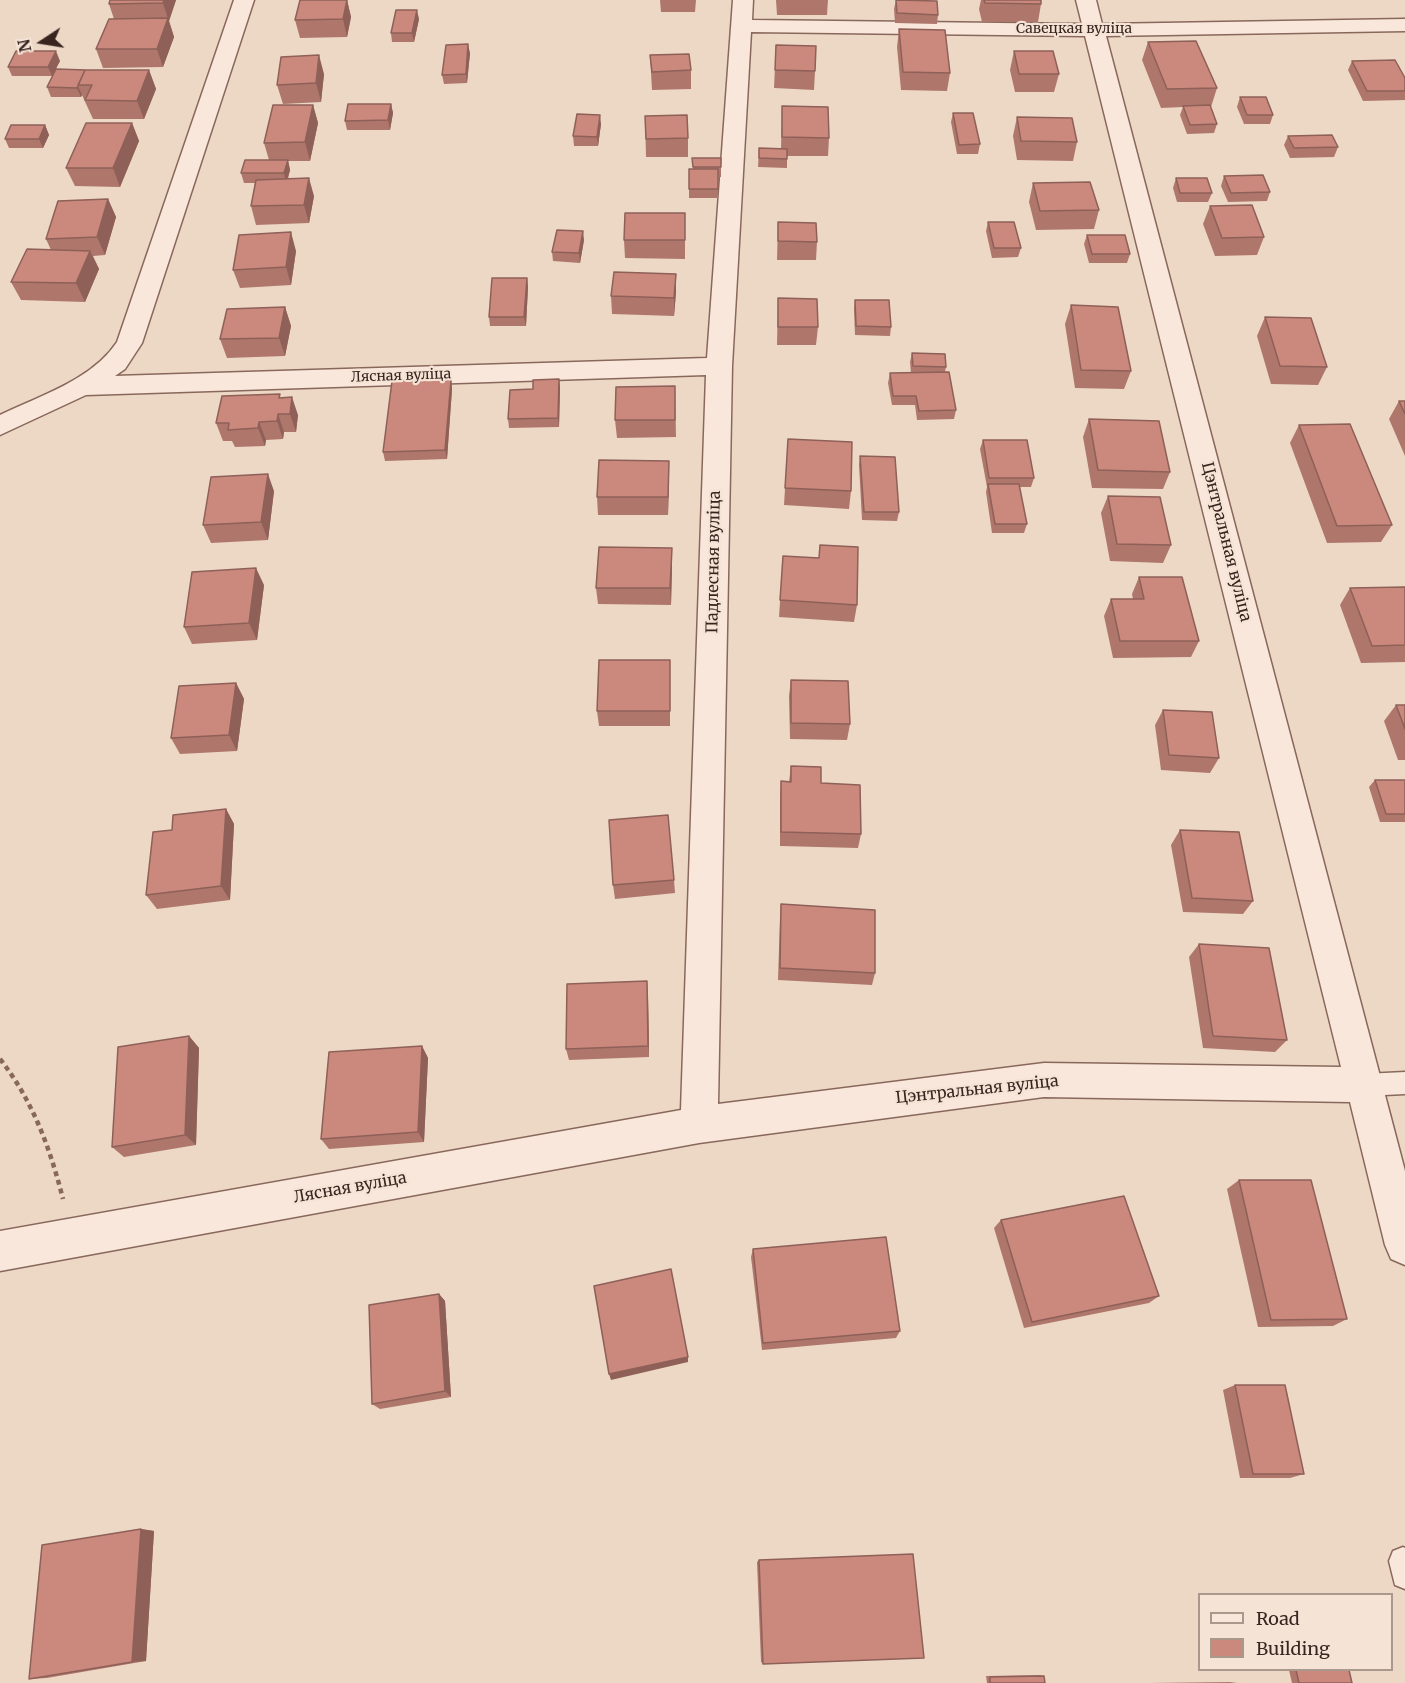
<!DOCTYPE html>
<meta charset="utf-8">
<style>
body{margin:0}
#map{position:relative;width:1405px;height:1683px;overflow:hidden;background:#edd8c6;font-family:Merriweather,serif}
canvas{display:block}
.legend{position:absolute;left:1198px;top:1593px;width:195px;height:78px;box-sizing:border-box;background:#f5e4d6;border:2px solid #aa988d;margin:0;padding:8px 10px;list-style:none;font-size:18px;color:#392520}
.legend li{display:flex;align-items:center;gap:12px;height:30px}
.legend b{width:30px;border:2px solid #aa988d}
.north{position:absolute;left:12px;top:12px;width:60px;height:60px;-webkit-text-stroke:4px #f5e4d6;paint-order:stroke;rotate:258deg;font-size:16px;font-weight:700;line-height:24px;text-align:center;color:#392520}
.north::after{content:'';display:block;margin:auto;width:21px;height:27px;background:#392520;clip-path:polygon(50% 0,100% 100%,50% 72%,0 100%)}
</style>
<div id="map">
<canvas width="1405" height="1683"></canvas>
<ul class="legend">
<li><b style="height:8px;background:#f8e7da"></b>Road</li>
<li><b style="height:16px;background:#cb897d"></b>Building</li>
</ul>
<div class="north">N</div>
</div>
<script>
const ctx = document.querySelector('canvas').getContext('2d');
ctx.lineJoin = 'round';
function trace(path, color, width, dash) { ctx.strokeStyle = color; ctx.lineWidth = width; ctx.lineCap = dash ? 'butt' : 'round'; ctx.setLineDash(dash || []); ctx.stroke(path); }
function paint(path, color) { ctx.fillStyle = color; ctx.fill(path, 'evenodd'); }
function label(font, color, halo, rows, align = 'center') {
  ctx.font = font + ' Merriweather,serif'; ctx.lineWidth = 4.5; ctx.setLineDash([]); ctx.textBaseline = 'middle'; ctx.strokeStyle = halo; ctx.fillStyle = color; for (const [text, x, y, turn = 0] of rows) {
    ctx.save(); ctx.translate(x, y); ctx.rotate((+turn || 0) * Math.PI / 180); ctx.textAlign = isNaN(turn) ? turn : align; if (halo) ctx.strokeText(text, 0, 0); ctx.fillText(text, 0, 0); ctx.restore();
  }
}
const path = new Path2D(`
 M0,1059C33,1101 50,1148 63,1199`);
const lane = new Path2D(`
 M1405,1072V1094L1364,1096L1356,1093L1352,1085L1356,1077L1364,1074Z
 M1403,1547L1405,1548V1589L1395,1585L1389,1561L1393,1551Z`);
const street = new Path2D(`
 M234,0H254L142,343L125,369L115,376L707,358L733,0H753L752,20L1082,24L1076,0H1096L1102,24L1405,19V31L1106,36L1405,1171V1265L1391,1259L1385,1245L1350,1102L1044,1097L699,1143L0,1271V1231L681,1110L706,375L86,395L0,435V415C39,396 92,380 117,342ZM751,32L1085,36L1341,1067L1044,1063L718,1104L732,366Z`);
const wall = new Path2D(`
 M176,0L169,21L174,37L163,67L103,68L96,49L114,19L109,4Z
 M300,0H347L351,17L347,37L300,38L295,20Z
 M660,0H696L695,12H661Z
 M776,0H828L827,15H777Z
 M896,0L938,15L937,24L895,23L894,9Z
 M981,0H1041V4L1038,22H982L979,9Z
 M419,19L414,42H392L391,33Z
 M899,29L950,73L947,91L901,90L897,47Z
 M1148,42L1217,88L1211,107H1210L1217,124L1214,133L1187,134L1180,115L1183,107L1161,108L1142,60Z
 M776,45L815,71L814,90L774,88Z
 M1014,51L1059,74L1054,92H1015L1010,70Z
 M470,53L467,83L444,84L442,75Z
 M650,55L691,70V89L652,90Z
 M60,61L52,76H12L8,67Z
 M1352,61L1405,78V100L1363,101L1348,70Z
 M149,70L156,89L144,119H93L82,95L81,97H51L47,87Z
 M324,74L321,102L283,104L277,85Z
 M1240,97L1273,115L1270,124H1244L1237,107Z
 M391,104L393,113L390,130H347L345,121Z
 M313,105L318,123L310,161H288L290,170L288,179L314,196L309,223L256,225L251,206L255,183H244L241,173L269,160L264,143Z
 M782,106L829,138L828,156H787V168L758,167L759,148L781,149Z
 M953,113L980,144L978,154H957L951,122Z
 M645,116L688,138V157H646Z
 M1017,117L1077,142L1073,161L1017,160L1013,136Z
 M132,123L139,141L120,187L75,186L66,168Z
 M601,124L598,146H574L573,136Z
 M45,125L49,135L43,148H9L5,139Z
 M1288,136L1338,147L1334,157L1290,158L1284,145Z
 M692,158H721V177H718V198H689V169H693Z
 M1224,176L1270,192L1267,201L1228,202L1221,186Z
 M1176,178L1212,193L1208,202H1177L1173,188Z
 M1033,183L1099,210L1094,229L1036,230L1029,202Z
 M108,199L116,217L105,255L93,256L99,269L85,302L21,300L11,282L51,250L46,239Z
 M1210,206L1264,237L1257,255L1215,256L1203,224Z
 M778,222L817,242L816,260H777Z
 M988,222L1021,248L1018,257L992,258L986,231Z
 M685,232V259L625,258L624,240Z
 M1087,235L1130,254L1127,263H1089L1084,244Z
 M584,240L580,263L553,261L552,252Z
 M296,251L291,285L240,288L233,270Z
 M676,274V292L674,316L612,314L611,296Z
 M527,278L528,287L526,326H490L489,317Z
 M778,298L818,327L816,345H777Z
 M855,300L891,327L890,336L855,335L854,309Z
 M1071,305L1131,371L1124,389L1075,388L1065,324Z
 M285,307L291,326L285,356L227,358L220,339Z
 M1265,317L1327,367L1318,385L1271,384L1257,336Z
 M912,353L946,367L945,372L956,410L954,419L917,420L915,405H892L888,383L890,373H911L910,362Z
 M559,379L560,388L559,427L509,428L508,419L533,389Z
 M451,380L452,389L447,459L385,461L383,452Z
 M675,386L676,437L617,438L615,420Z
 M282,398L298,415L296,432H284L283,439L266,440L265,446L235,447L232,441H223L216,423Z
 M1399,401H1405V456L1389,419Z
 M1089,419L1170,472L1163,489L1092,488L1083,437Z
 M1299,425L1392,525L1381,542L1327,543L1290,443Z
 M788,439L851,491L849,509L784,505Z
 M983,440L1034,478L1031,487H1019L1027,524L1024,533H992L986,492L987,487L980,449Z
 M860,456L899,512L897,521L862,520L859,465Z
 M669,478L668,515H598L597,497Z
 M274,491L268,540L211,543L203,525Z
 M1108,496L1171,545L1163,563L1110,561L1101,513Z
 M783,556L857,605L854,622L779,617Z
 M672,565L671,605L598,604L596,588Z
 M1139,577L1199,641L1191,657L1113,658L1104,616L1111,599H1133L1132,594Z
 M264,585L257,640L192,644L184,627Z
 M1405,587V662L1361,663L1340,605L1350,588Z
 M670,676V726H599L597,711Z
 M791,680L850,724L847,740L790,739L789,696Z
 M236,683L244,699L237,751L180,754L171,738Z
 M1396,705H1405V760H1398L1384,721Z
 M1163,710L1219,758L1210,773L1161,770L1155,725Z
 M791,766L821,783L861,834L858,848L780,846V796L781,781L789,782Z
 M1375,780H1405V822H1380L1369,787Z
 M226,809L234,824L230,900L157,909L146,895L172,830Z
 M1180,830L1253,901L1243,914L1183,912L1171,845Z
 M674,880L675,893L615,899L613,885Z
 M781,904L875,973L872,985L778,980L780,918Z
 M1199,944L1287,1040L1275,1052L1203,1048L1189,957Z
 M648,994L649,1057L569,1060L566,1049Z
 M189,1036L199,1048L196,1145L124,1157L112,1147Z
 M422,1046L428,1058L424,1142L329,1149L321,1139Z
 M1239,1180L1347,1319L1333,1326L1258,1327L1227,1189Z
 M1001,1220L1159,1296L1149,1303L1024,1328L994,1228Z
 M753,1249L900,1331L896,1338L762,1350L751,1257Z
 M439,1294L445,1301L451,1397L380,1409L372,1404Z
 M1235,1385L1304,1474L1290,1478H1240L1223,1390Z
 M141,1529L154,1531L146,1661L47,1678L29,1679Z
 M759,1560L763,1664L761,1662L757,1562Z
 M1289,1670H1349L1352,1683H1292Z
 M1039,1675L1044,1676L1045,1683H987L986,1676Z
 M1230,1682L1237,1683H1148Z`);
const shadedWall = new Path2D(`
 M164,0H176L169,21L174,37L163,67L157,49L168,19L163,3Z
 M347,0L351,17L347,37L343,19Z
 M417,10L419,19L414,42L412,33Z
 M468,44L470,53L467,83L466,74Z
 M56,51L60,61L52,76L48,67Z
 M319,55L324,74L321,102L316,83Z
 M149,70L156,89L144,119L137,101Z
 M78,86L82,95L81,97L77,88Z
 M391,104L393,113L390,130L388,120Z
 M313,105L318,123L310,161L305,142Z
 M600,115L601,124L598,146L597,137Z
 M132,123L139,141L120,187L113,168Z
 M45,125L49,135L43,148L39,139Z
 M288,160L290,170L286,183L284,173Z
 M309,178L314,196L309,223L304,205Z
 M108,199L116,217L105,255L97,237Z
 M583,231L584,240L580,263L579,253Z
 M291,232L296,251L291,285L286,267Z
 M90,251L99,269L85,302L76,283Z
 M676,274V292L674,316V298Z
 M527,278L528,287L526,326L524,317Z
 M285,307L291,326L285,356L279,338Z
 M559,379L560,388L559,427L558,418Z
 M451,380L452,389L447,459L445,450Z
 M292,397L298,415L296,432L290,414Z
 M278,414L284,432L283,439L277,421Z
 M259,422L266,440L265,446L258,428Z
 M669,461V478L668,515V497Z
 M268,474L274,491L268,540L261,522Z
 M672,548V565L671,605L670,588Z
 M256,568L264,585L257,640L249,623Z
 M236,683L244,699L237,751L229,735Z
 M226,809L234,824L230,900L221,886Z
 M647,981L648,994L649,1057L648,1046Z
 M189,1036L199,1048L196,1145L185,1135Z
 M422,1046L428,1058L424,1142L418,1132Z
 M439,1294L445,1301L451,1397L445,1391Z
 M688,1357V1362L611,1380L609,1374Z
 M141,1529L154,1531L146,1661L132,1662Z`);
const building = new Path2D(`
 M110,0H164L163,3L109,4Z
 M300,0H347L343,19L295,20Z
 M896,0L937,1L938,15L897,13Z
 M984,0H1041V4L985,3Z
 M396,10H417L412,33H391Z
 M168,18L157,49H96L109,19Z
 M899,29L945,30L950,73L903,72Z
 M1196,41L1217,88L1167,89L1148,42Z
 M468,44L466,74L442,75L446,45Z
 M776,45L816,46L815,71L775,70Z
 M16,51H56L48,67H8Z
 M1014,51H1053L1059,74H1019Z
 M689,54L691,70L652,72L650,55Z
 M319,55L316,83L277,85L281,57Z
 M1395,60L1405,78V91H1367L1352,61Z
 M56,69L86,70H85L77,88L47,87Z
 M85,70H149L137,101L85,100L92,85H78Z
 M1240,97H1266L1273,115H1247Z
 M348,104H391L388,120L345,121Z
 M273,105H313L305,142L264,143Z
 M1210,105L1217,124L1190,125L1183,106Z
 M782,106L828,107L829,138L782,137Z
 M953,113H973L980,144L959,145Z
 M577,114L600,115L597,137L573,136Z
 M687,115L688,138L646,139L645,116Z
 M1017,117L1072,118L1077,142L1021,141Z
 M86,123H132L113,168H66Z
 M11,125H45L39,139H5Z
 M1332,135L1338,147L1294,148L1288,136Z
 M759,148L787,149V159L759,158Z
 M692,158H721V167H693Z
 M245,160H288L284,173H241Z
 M689,169H718V189H689Z
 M1263,175L1270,192L1231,193L1224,176Z
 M309,178L304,205L251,206L256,180Z
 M1176,178H1207L1212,193H1180Z
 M1090,182L1099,210L1040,211L1033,183Z
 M108,199L97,237L46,239L58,201Z
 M1252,205L1264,237L1222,238L1210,206Z
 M625,213H685V240H624Z
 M778,222L816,223L817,242L778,241Z
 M988,222H1014L1021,248H994Z
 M557,230L583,231L579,253L552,252Z
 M291,232L286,267L233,270L239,235Z
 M1087,235H1125L1130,254H1092Z
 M27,249L90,251L76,283L11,282Z
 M614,272L676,274L674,298L611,296Z
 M492,278H527L524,317H489Z
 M778,298L817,299L818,327H778Z
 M855,300H889L891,327L856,326Z
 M1071,305L1118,307L1131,371L1081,370Z
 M285,307L279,338L220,339L227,309Z
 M1265,317L1311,318L1327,367L1280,366Z
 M912,353L945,354L946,367L913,366Z
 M949,372L956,410L919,411L916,396H893L890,373Z
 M559,379L558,418L508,419L510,390L533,389V380Z
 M451,380L445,450L383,452L392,381Z
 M675,386V420H615L616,387Z
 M280,394L279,398L292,397L290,414H278L277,421L259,422L258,428L228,430L229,423H216L222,396Z
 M1399,401H1405V414Z
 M1089,419L1159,421L1170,472L1098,470Z
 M1350,424L1392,525L1337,526L1299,425Z
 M788,439L852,442L851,491L785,488Z
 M983,440H1027L1034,478H989Z
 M860,456L895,457L899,512H864Z
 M599,460L669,461L668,497H597Z
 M268,474L261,522L203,525L211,477Z
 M988,484H1019L1027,524H995Z
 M1108,496L1160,497L1171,545L1117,544Z
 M820,545L858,547L857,605L780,600L783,556L819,558Z
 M599,547L672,548L670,588H596Z
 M256,568L249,623L184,627L192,572Z
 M1139,577H1182L1199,641H1120L1111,599H1144Z
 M1405,587V645L1372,646L1350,588Z
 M599,660H670V711H597Z
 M791,680L848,681L850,724L791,723Z
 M236,683L229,735L171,738L179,686Z
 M1396,705H1405V729Z
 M1163,710L1212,712L1219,758L1169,755Z
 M791,766L821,767V783L860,785L861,834L781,832V781L791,782Z
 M1375,780H1405V814H1386Z
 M226,809L221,886L146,895L153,832L172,830L173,815Z
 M668,815L674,880L613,885L609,820Z
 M1180,830L1239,832L1253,901L1192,898Z
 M781,904L875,910V973L780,968Z
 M1199,944L1269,948L1287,1040L1213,1036Z
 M647,981L648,1046L566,1049L567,984Z
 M189,1036L185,1135L112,1147L118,1047Z
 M422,1046L418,1132L321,1139L329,1052Z
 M1239,1180H1311L1347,1319L1271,1320Z
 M1124,1196L1159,1296L1032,1322L1001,1220Z
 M886,1237L900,1331L763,1343L753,1249Z
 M671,1269L688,1357L609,1374L594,1286Z
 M439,1294L445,1391L372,1404L369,1305Z
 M1235,1385H1285L1304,1474H1253Z
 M141,1529L132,1662L29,1679L42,1545Z
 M913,1554L924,1658L763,1664L759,1560Z
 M1296,1670H1349L1352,1683H1299Z
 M1044,1676L1045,1683H990V1677Z`);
const farStreetnames = [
 ["Савецкая вуліца",1074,29],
 ["Лясная вуліца",401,376,-2]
];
const streetNames = [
 ["Цэнтральная вуліца",1226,542,76],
 ["Падлесная вуліца",714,562,-89],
 ["Цэнтральная вуліца",977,1090,-6],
 ["Лясная вуліца",350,1188,-10]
];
trace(lane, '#89685c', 3);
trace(street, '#89685c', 3);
trace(path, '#89685c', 4.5, [5, 4]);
paint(lane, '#f8e7da');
paint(street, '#f8e7da');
paint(wall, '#af766c');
paint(shadedWall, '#8e6058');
paint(building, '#cb897d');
trace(building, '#8e6058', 1.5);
label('14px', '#392520', '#f5e4d6', farStreetnames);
label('16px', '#392520', '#f5e4d6', streetNames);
</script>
